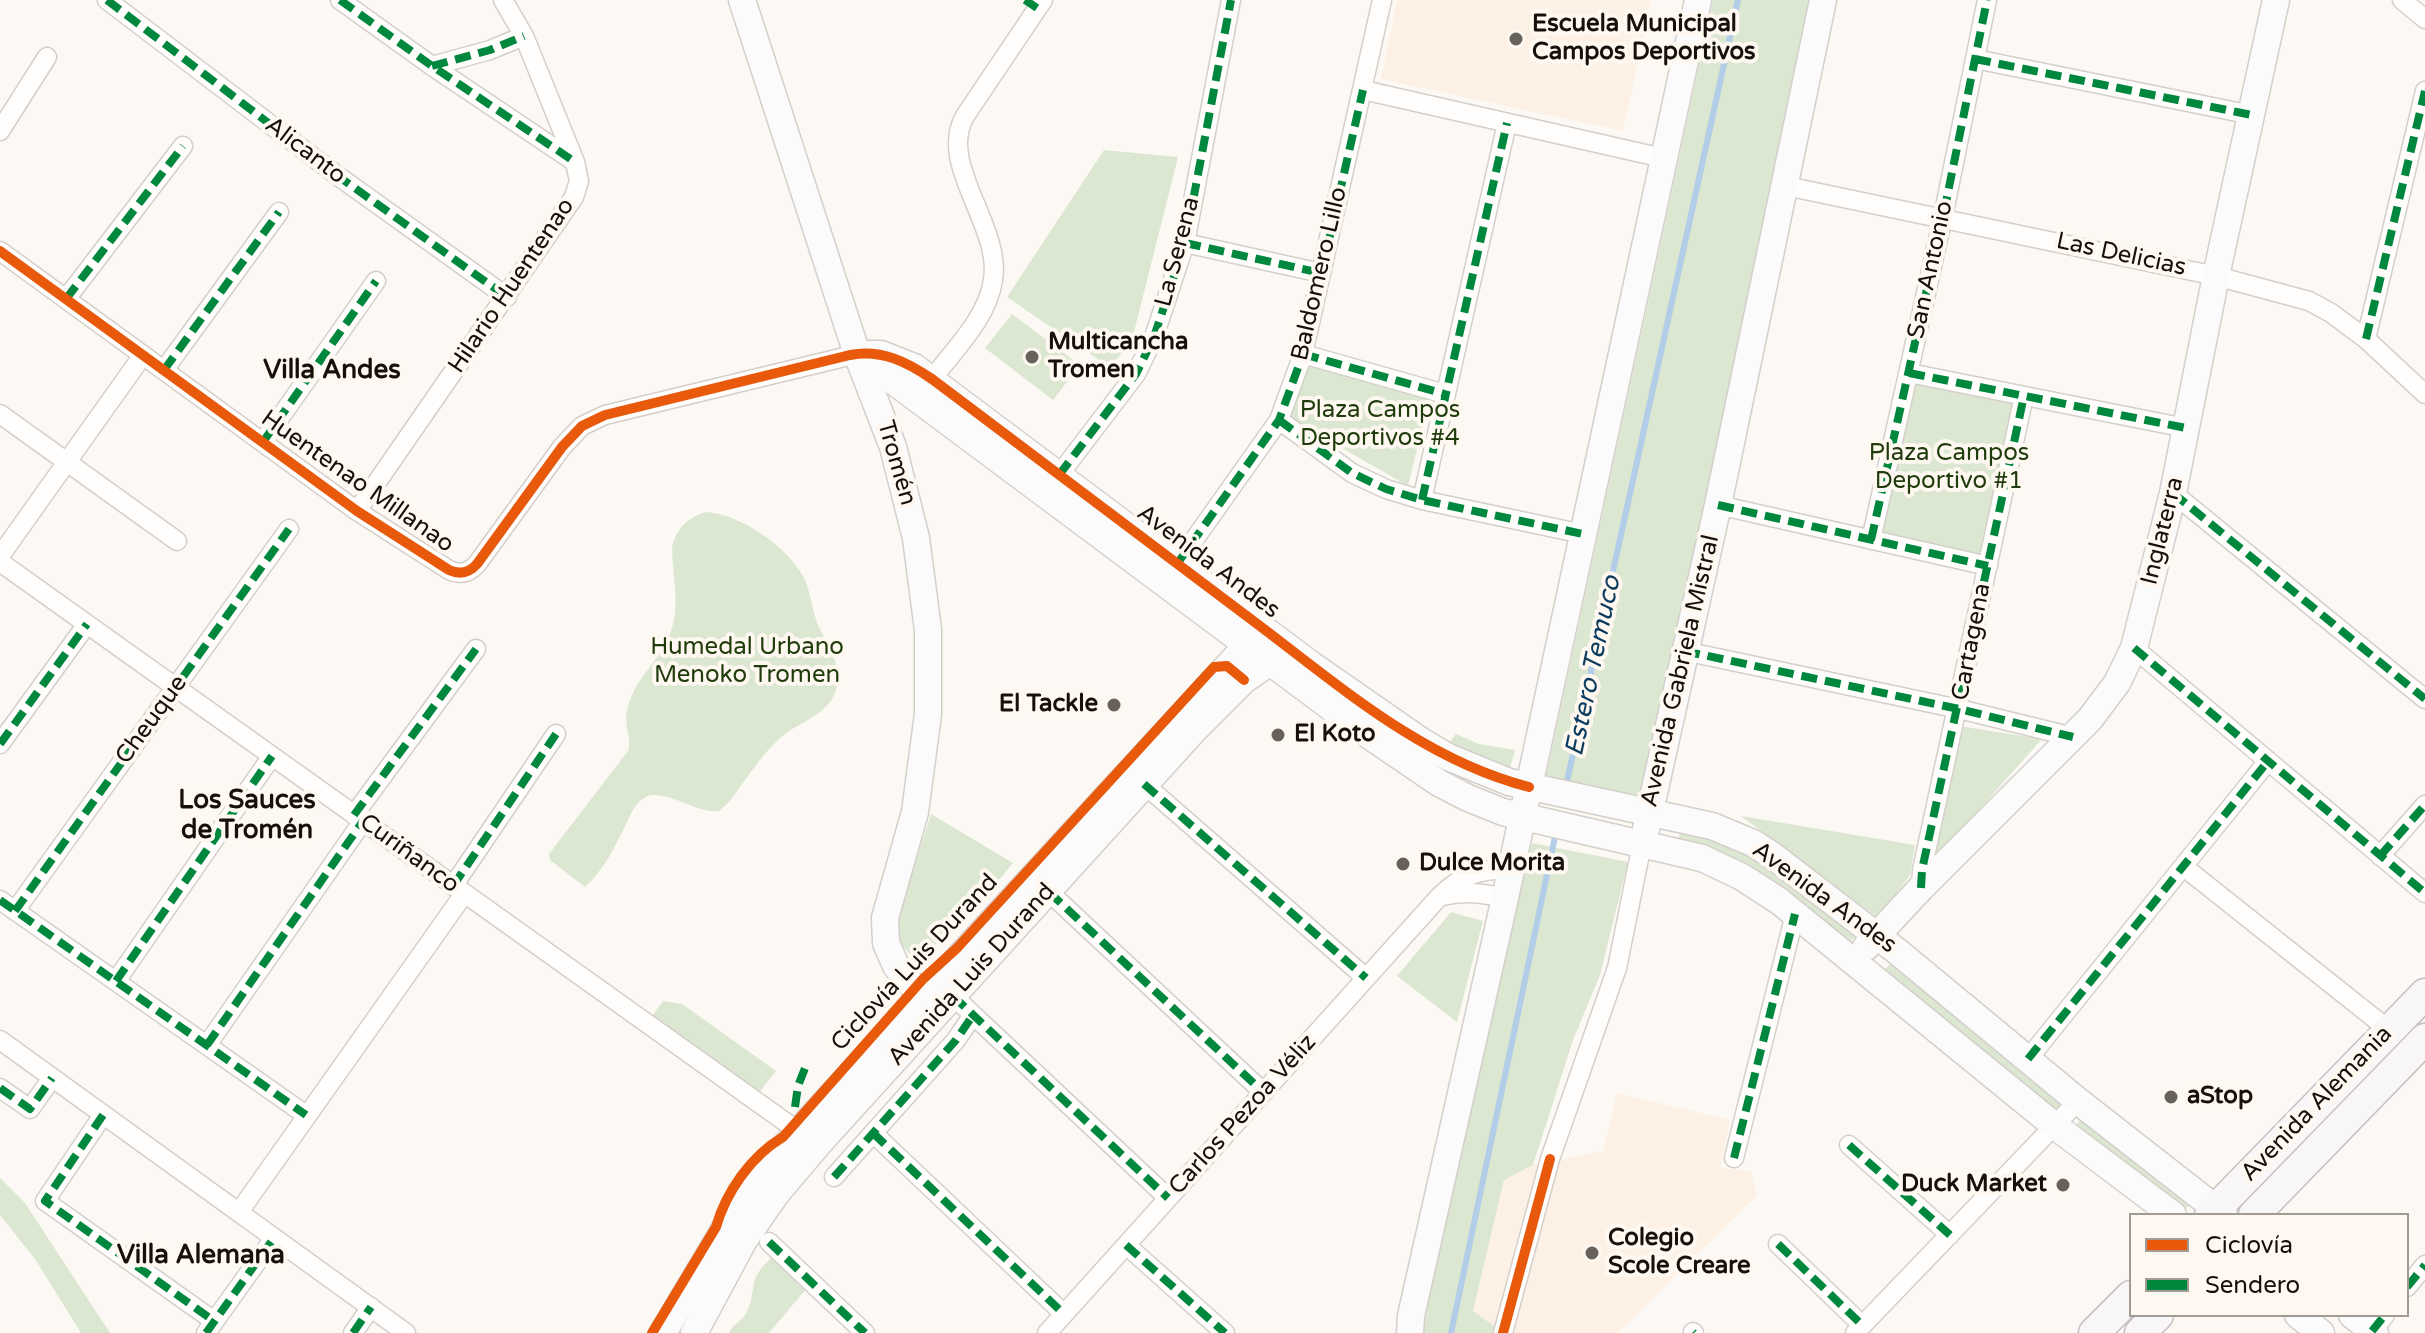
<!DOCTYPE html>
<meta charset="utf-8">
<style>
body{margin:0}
#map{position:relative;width:2425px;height:1333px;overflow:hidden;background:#fcf8f4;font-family:"Varela Round",sans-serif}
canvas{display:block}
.legend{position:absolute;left:2129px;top:1213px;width:280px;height:104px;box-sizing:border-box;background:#fff8f1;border:2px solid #a19b94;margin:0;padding:10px 14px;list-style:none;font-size:24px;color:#151009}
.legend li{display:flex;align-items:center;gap:16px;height:40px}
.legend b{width:40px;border:2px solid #a19b94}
</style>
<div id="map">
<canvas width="2425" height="1333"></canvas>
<ul class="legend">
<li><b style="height:10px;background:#e8590c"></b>Ciclovía</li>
<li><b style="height:10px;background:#00873e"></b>Sendero</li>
</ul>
</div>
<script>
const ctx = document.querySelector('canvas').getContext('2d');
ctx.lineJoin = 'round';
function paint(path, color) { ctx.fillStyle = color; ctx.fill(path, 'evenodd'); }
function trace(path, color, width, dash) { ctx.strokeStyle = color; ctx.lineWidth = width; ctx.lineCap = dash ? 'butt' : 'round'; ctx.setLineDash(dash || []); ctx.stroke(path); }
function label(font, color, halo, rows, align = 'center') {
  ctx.font = font + ' "Varela Round",sans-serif'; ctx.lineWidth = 8; ctx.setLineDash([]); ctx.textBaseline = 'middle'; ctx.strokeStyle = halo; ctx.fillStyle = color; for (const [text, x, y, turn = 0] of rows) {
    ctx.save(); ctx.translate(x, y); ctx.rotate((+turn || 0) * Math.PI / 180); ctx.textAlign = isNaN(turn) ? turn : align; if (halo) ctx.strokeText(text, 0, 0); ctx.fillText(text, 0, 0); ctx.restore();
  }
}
const built = new Path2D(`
 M1397,0H1651L1623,131L1381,79Z
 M1617,1093L1730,1120L1720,1168L1751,1171L1757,1195L1618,1333H1504L1473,1312L1504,1180L1533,1165L1603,1151Z`);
const green = new Path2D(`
 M1713,0H1812L1641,798L1546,777Z
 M1104,150L1178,157L1131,344L1109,367L1007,297Z
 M1012,314L1080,365L1053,400L985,348Z
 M1304,361L1430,398L1408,486L1288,417Z
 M1909,373L2024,396L1988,566L1871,540Z
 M706,512C741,514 789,548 804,578C811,593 812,610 818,625C829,649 848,672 832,699C821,717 793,725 778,740C759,758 745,781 729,802L719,811C697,813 676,795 653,795C647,795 642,799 638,803C630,812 626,826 620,836C612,853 599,875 585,887L550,860L549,854L628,751C633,737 621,724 629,703C638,675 664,656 672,628C680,603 672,573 672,547C677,528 687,518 706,512Z
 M1959,726L2042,739L1928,867Z
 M1456,734L1479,744L1515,750L1510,768L1475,757L1450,742Z
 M931,814L1013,863L968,917L917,962L897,940L896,923Z
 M1741,816L1915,845L1910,876L1877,917Z
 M1681,828L1743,849L1856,935L1848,945L1678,843Z
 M1532,843L1628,862L1600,975L1573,1040L1533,1165L1504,1180L1473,1311L1504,1333H1422L1460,1154Z
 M1451,912L1483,921L1457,1022L1397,976Z
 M1891,963L2065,1106L2057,1116L1884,970Z
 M663,1001L682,1004L776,1071L758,1094L652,1016Z
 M2082,1118L2193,1205L2181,1209L2074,1127Z
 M0,1178L25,1203L110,1333H81L35,1259L0,1215Z
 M773,1256L807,1288L769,1333H729C733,1325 736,1324 742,1319C751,1309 752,1294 754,1283C756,1272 766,1263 773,1256Z`);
const stream = new Path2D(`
 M1566,786L1738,0
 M1451,1333L1556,832`);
const street = new Path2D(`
 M107,0L338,176L507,297
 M340,0L432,66L575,162
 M2402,0L2425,19
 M1975,59L2252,115
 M432,66L490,50L524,36
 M1363,90L1663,158
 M0,131L47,57
 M1786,186L2216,276L2309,301L2331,313L2366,339L2425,394
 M1185,243L1321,273
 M0,251L357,511L449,570C460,575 469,573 477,564L562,447L582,426L605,415L857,354
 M66,299L183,146
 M2366,339L2425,91
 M1303,354L1445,394
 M164,370L279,212
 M1909,373L2186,428
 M932,379C954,350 988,317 993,280C1002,226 937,164 965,116L1043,0
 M0,414L177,541
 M1279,420L1352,473L1386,489L1422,500L1583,534
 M263,442L376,281
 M1059,475L1136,374L1154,337L1185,243L1231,0
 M2173,493L2425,699
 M1422,500L1507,123
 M1718,505L1988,566
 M357,511L574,197L579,181L575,162L524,36L503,0
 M1871,540L1943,217L1987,0
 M0,556L143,355
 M0,562L805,1136
 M1177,564L1279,420L1303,354L1382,0
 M2134,648L2425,893
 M1684,651L1959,709L2073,737
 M0,744L87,624
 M1144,784L1366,978
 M354,815L476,649
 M2380,856L2425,805
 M2184,867L2389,1030
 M453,886L556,734
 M1921,888L1922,870L2024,396
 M1049,892L1263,1092
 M1442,896C1464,891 1482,893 1505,898
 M0,900L306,1115
 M15,911L289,529
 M116,981L272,756
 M953,996L1168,1198
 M0,1040L406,1333
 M207,1045L363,821
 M2028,1059L2268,761
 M0,1088L30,1109L52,1078
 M103,1115L45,1201L214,1321
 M873,1133L1064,1314
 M1849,1145L1950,1235
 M1734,1158L1795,914
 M834,1177L956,1040L973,1015
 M239,1212L464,894
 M769,1242L865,1333
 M1778,1244L1862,1325
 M1126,1245L1225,1333
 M2407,1287L2425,1265
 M2372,1331L2385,1315
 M1693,1332L1694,1333
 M206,1333L274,1238
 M353,1333L371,1307
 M1047,1333L1439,897C1460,876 1481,868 1510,870
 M1503,1333L1550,1159L1617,968L1642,844
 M1855,1333L2078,1101`);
const secondary = new Path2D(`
 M742,0L857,354L893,447L916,538L928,630V714L915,812L885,918L886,943L896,966L923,998
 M857,354H881L914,367L1313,666L1421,741L1448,757L1509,782L1712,826L1753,843L1773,856L1898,952L2078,1101L2224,1215
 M857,354L1364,732L1439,783L1468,798L1503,812L1702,858L1742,877L1779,901L2055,1126L2173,1215
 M1646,829L1718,505L1823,0
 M1866,947L1921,888L2090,719L2117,683L2134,648L2173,493L2216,276L2276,0
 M2298,1315L2321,1333
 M2352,1315L2375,1333
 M663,1333L733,1215L751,1189L787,1144L1237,656L1260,637
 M694,1333L744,1240L776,1194L820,1142L1195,729L1244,680L1270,662L1281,651
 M1410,1333L1411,1316L1505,898L1698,0`);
const primary = new Path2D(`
 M2210,1215L2425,994
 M2254,1215L2425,1039
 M2094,1333L2131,1296
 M2140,1333L2158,1315`);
const quiet = new Path2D(`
 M107,0L338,176L507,297
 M340,0L432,66L575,162
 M1025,0L1037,8
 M1975,59L2252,115
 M432,66L490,50L524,36
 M1185,243L1321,273
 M66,299L183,146
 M2366,339L2425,91
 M1303,354L1445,394
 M164,370L279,212
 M1909,373L2186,428
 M1279,420L1352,473L1386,489L1422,500L1583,534
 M263,442L376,281
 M1059,475L1136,374L1154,337L1185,243L1231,0
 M2173,493L2425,699
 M1422,500L1507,123
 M1718,505L1988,566
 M1871,540L1943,217L1987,0
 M1177,564L1279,420L1303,354L1363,90
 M2134,648L2425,893
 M1684,651L1959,709L2073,737
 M0,744L87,624
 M1144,784L1366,978
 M354,815L476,649
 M2380,856L2425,805
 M453,886L556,734
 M1921,888L1922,870L2024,396
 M1049,892L1263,1092
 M0,900L306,1115
 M15,911L289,529
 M116,981L272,756
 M953,996L1168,1198
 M207,1045L363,821
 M2028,1059L2268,761
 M0,1088L30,1109L52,1078
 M795,1107L798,1086L807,1063
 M103,1115L45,1201L214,1321
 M873,1133L1064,1314
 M1849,1145L1950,1235
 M1734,1158L1795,914
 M834,1177L956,1040L973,1015
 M769,1242L865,1333
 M1778,1244L1862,1325
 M1126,1245L1225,1333
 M2407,1287L2425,1265
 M2372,1331L2385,1315
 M1693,1332L1694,1333
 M206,1333L274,1238
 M353,1333L371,1307`);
const cycleway = new Path2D(`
 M0,251L357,511L449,570C460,575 469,573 477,564L562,447L582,426L605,415L850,355C882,349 907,362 932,379C1036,458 1140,536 1244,614C1333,680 1419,759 1529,787
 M652,1333L716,1227C726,1192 751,1156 783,1137L923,979L957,948L1214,667L1227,666L1244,680
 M1503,1333L1550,1159`);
const markers = [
 [1516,39,8,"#66615b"],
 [1032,357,8,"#66615b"],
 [1114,705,8,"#66615b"],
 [1278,735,8,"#66615b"],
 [1403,864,8,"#66615b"],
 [2171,1097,8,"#66615b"],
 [2063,1185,8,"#66615b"],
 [1592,1253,8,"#66615b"]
];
const poiNames = [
 ["Escuela Municipal",1532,25],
 ["Campos Deportivos",1532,53],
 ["Multicancha",1048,343],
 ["Tromen",1048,371],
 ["El Tackle",1098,705,"right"],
 ["El Koto",1294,735],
 ["Dulce Morita",1419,864],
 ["aStop",2187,1097],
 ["Duck Market",2047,1185,"right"],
 ["Colegio",1608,1239],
 ["Scole Creare",1608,1267]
];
const streetNames = [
 ["Alicanto",305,151,37],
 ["La Serena",1178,252,-75],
 ["Las Delicias",2121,255,12],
 ["San Antonio",1931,270,-78],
 ["Baldomero Lillo",1320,274,-77],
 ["Hilario Huentenao",512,286,-56],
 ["Tromén",896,463,74],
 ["Huentenao Millanao",357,482,35],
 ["Inglaterra",2163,531,-76],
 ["Avenida Andes",1208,562,37],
 ["Cartagena",1972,642,-79],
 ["Avenida Gabriela Mistral",1681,671,-77],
 ["Cheuque",152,720,-54],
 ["Curiñanco",409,854,36],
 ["Avenida Andes",1824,898,36],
 ["Ciclovía Luis Durand",915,963,-47],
 ["Avenida Luis Durand",972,975,-48],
 ["Avenida Alemania",2317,1104,-46],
 ["Carlos Pezoa Véliz",1243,1115,-48]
];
const parkNames = [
 ["Plaza Campos",1380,411],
 ["Deportivos #4",1380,439],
 ["Plaza Campos",1949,454],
 ["Deportivo #1",1949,482],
 ["Humedal Urbano",747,648],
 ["Menoko Tromen",747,676]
];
const neighbourhoodNames = [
 ["Villa Andes",332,371],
 ["Los Sauces",247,801],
 ["de Tromén",247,831],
 ["Villa Alemana",201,1256]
];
const waterNames = [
 ["Estero Temuco",1594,666,-78]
];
paint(built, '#fdf1e5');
paint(green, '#dce7d2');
trace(stream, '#b2cde7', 6);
trace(street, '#d4cfca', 21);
trace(secondary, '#d4cfca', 29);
trace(primary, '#c5bfc4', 33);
trace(street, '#fffefd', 18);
trace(secondary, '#fcfbfb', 26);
trace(primary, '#f9f6f8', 30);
trace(quiet, '#00873e', 8, [16, 8]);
trace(cycleway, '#e8590c', 10);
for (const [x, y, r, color] of markers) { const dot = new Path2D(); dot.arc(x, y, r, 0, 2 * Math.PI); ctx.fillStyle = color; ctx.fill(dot); trace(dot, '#fff8f1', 3); }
label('bold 24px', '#151009', '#fff8f1', poiNames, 'left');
label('24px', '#151009', '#fff8f1', streetNames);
label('24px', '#203c0c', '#fff8f1', parkNames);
label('bold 26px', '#151009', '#fff8f1', neighbourhoodNames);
label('italic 26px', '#0a3a5e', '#fff8f1', waterNames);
</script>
